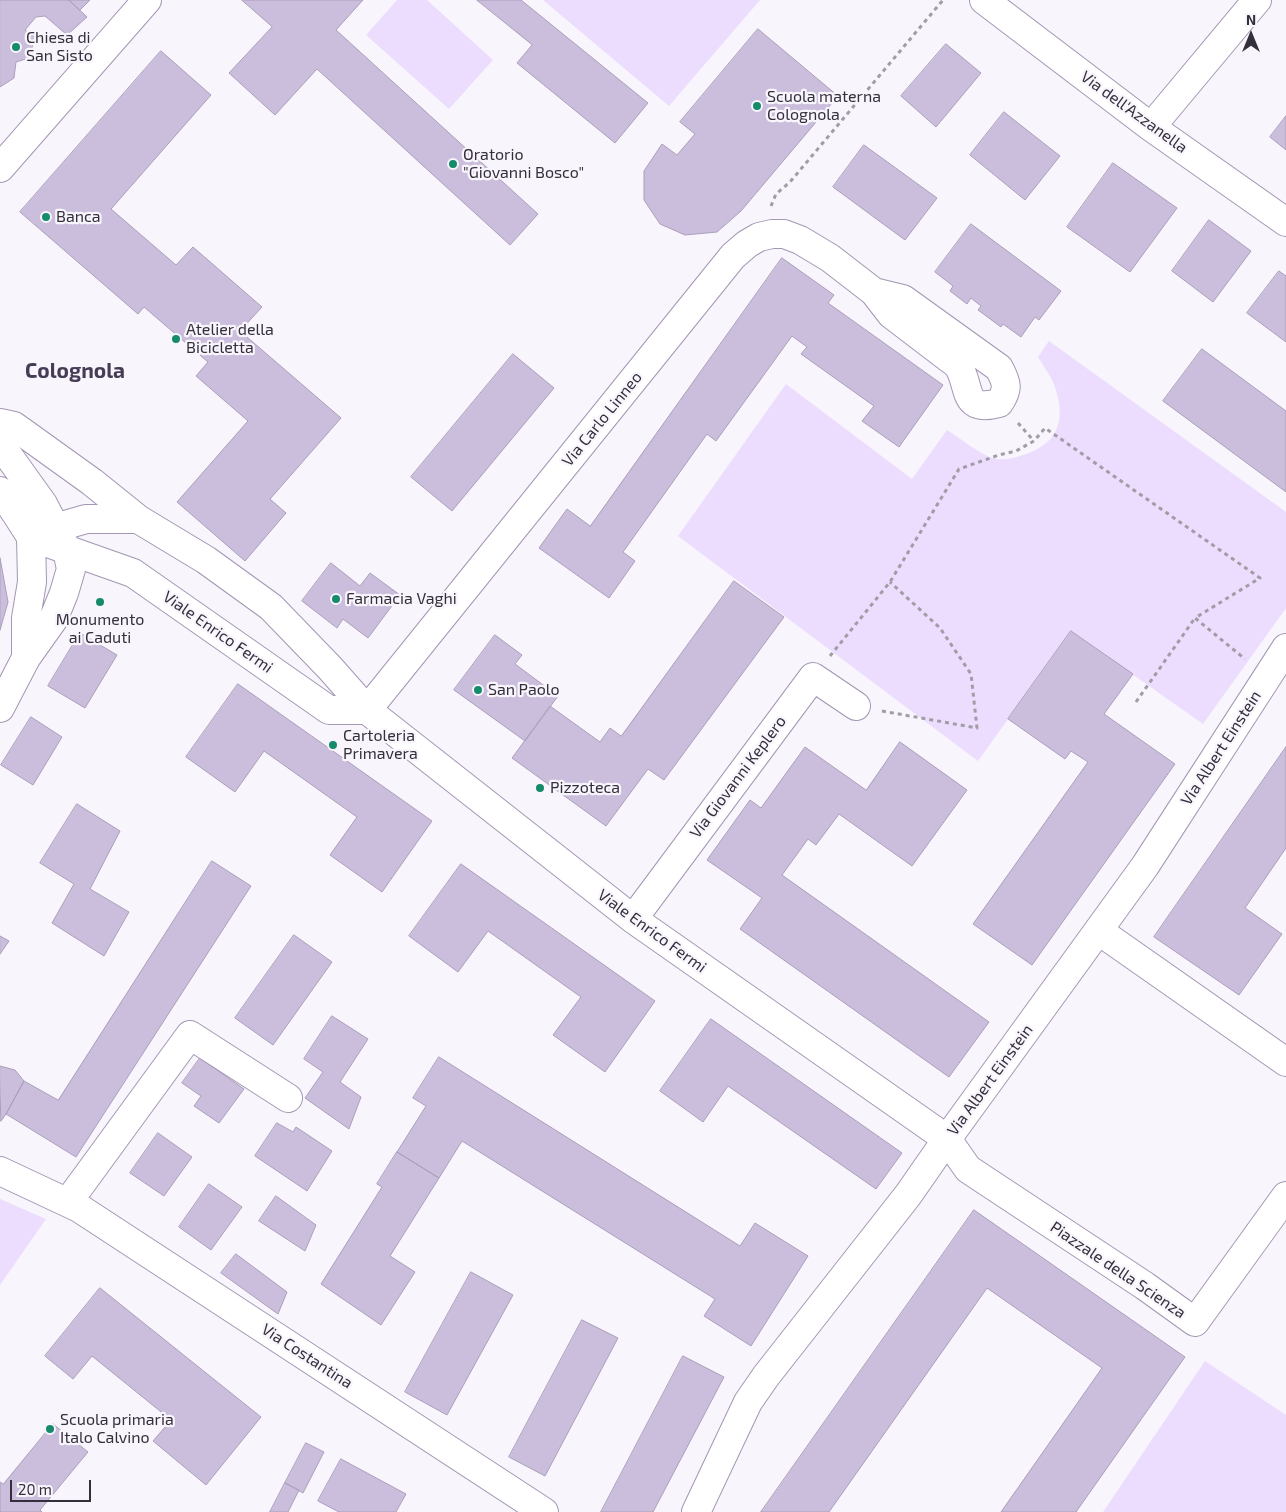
<!DOCTYPE html>
<style>
body{margin:0}
#map{position:relative;width:1286px;height:1512px;overflow:hidden;background:#f8f5fc;font-family:"Exo 2",sans-serif}
canvas{display:block}
.north{position:absolute;left:1226px;top:10px;width:50px;height:50px;-webkit-text-stroke:4px #f8f5fc;paint-order:stroke;rotate:0deg;font-size:14px;font-weight:700;line-height:20px;text-align:center;color:#352f3b}
.north::after{content:'';display:block;margin:auto;width:18px;height:22px;background:#352f3b;clip-path:polygon(50% 0,100% 100%,50% 72%,0 100%)}
.scale{position:absolute;left:10px;top:1480px;width:81px;height:22px;box-sizing:border-box;border:2px solid #352f3b;border-top:0;padding-left:6px;font-size:15px;line-height:18px;white-space:nowrap;color:#352f3b;-webkit-text-stroke:4px #f8f5fc;paint-order:stroke}
</style>
<div id="map">
<canvas width="1286" height="1512"></canvas>
<div class="north">N</div>
<div class="scale">20 m</div>
</div>
<script>
const ctx = document.querySelector('canvas').getContext('2d');
ctx.lineJoin = 'round';
function paint(path, color) { ctx.fillStyle = color; ctx.fill(path, 'evenodd'); }
function trace(path, color, width, dash) { ctx.strokeStyle = color; ctx.lineWidth = width; ctx.lineCap = dash ? 'butt' : 'round'; ctx.setLineDash(dash || []); ctx.stroke(path); }
function label(font, color, halo, rows, align = 'center') {
  ctx.font = font + ' "Exo 2",sans-serif'; ctx.lineWidth = 4.5; ctx.setLineDash([]); ctx.textBaseline = 'middle'; ctx.strokeStyle = halo; ctx.fillStyle = color; for (const [text, x, y, turn = 0] of rows) {
    ctx.save(); ctx.translate(x, y); ctx.rotate((+turn || 0) * Math.PI / 180); ctx.textAlign = isNaN(turn) ? turn : align; if (halo) ctx.strokeText(text, 0, 0); ctx.fillText(text, 0, 0); ctx.restore();
  }
}
const green = new Path2D(`
 M397,0H427L493,60L449,109L366,35Z
 M543,0H760L669,106Z
 M1049,341L1286,512V608L1203,724L1071,631L978,761L678,536L786,384L912,479L947,430C959,437 984,458 997,459C1005,460 1015,458 1023,455C1056,445 1066,423 1056,390C1053,379 1044,367 1038,357Z
 M0,1199L46,1219L0,1285Z
 M1205,1361L1286,1415V1512H1103Z`);
const building = new Path2D(`
 M0,0H69L87,17L67,35L45,16L36,17L25,30L35,37L29,58L16,62L14,78L0,87Z
 M69,0H90L80,10Z
 M242,0H363L336,30L538,214L510,245L317,69L275,115L229,73L272,27Z
 M477,0H521L648,103L615,143L517,63L532,45Z
 M758,29L838,96L741,211L717,232L685,235L660,224L644,200V171L662,144L677,155L695,134L680,122Z
 M946,44L981,73L936,127L901,96Z
 M161,51L211,95L111,209L176,265L193,247L262,307L240,331L341,418L270,499L286,513L245,561L177,502L248,421L196,376L208,362L144,307L138,314L20,212Z
 M1004,112L1060,156L1025,200L970,155Z
 M1286,116V150L1270,137Z
 M864,145L937,198L905,240L833,187Z
 M1113,163L1177,208L1130,272L1067,227Z
 M1209,220L1251,251L1213,302L1172,271Z
 M971,224L1061,291L1039,320L1035,317L1021,337L1003,324L1001,327L978,310L981,306L971,298L967,304L950,291L953,286L935,272Z
 M782,258L834,295L828,303L943,385L899,447L862,421L874,406L801,354L807,347L792,336L716,441L707,434L623,552L635,561L609,598L539,548L567,509L590,526Z
 M1279,271L1286,276V342L1247,313Z
 M1202,349L1286,411V492L1163,401Z
 M513,354L554,388L452,511L411,477Z
 M0,558L8,602L0,630Z
 M331,563L360,586L370,573L400,595L368,638L343,619L337,628L302,601Z
 M734,581L784,617L664,780L648,769L606,826L512,758L550,706L600,742L610,728L621,736Z
 M1071,631L1133,674L1104,714L1175,764L1032,965L973,924L1088,762L1071,751L1065,759L1008,719Z
 M80,633L117,655L85,708L48,686Z
 M495,635L522,655L515,664L558,696L525,741L454,690Z
 M238,684L432,821L382,892L330,855L357,817L264,751L235,792L186,757Z
 M31,717L62,737L33,785L1,765Z
 M900,742L967,790L912,866L839,814L816,845L808,839L782,875L989,1022L949,1077L740,929L762,898L707,860L750,800L761,808L805,747L866,790Z
 M1286,747V848L1245,908L1282,934L1239,995L1154,937Z
 M77,804L120,831L90,889L129,912L104,956L52,923L74,884L40,863Z
 M212,861L251,886L76,1157L6,1114L24,1081L58,1100Z
 M461,864L655,1001L605,1072L553,1035L581,997L488,931L458,972L409,936Z
 M294,935L332,962L273,1045L235,1018Z
 M0,936L9,941L0,954Z
 M332,1016L368,1039L340,1082L361,1097L349,1129L305,1098L323,1072L304,1059Z
 M711,1019L902,1153L876,1189L728,1086L703,1122L660,1091Z
 M439,1057L740,1246L755,1223L808,1256L751,1346L704,1316L715,1299L462,1141L439,1178L397,1152L426,1106L413,1098Z
 M200,1058L244,1089L219,1123L194,1106L201,1096L182,1083Z
 M0,1066L15,1070L24,1081L6,1114L1,1121Z
 M277,1123L293,1132L296,1127L332,1151L307,1191L255,1156Z
 M158,1133L192,1157L164,1196L130,1173Z
 M397,1152L439,1178L390,1256L415,1272L381,1325L321,1284L382,1187L377,1184Z
 M209,1184L242,1207L211,1250L179,1227Z
 M276,1196L316,1225L305,1251L259,1221Z
 M974,1210L1185,1357L1076,1512H1001L1102,1368L987,1288L829,1512H761Z
 M236,1254L287,1292L278,1314L221,1273Z
 M471,1272L513,1295L447,1415L405,1392Z
 M100,1288L261,1417L206,1485L153,1441L171,1420L92,1356L73,1379L45,1356Z
 M582,1320L618,1338L545,1476L509,1457Z
 M683,1356L724,1377L653,1512H601Z
 M53,1424L88,1452L40,1510L42,1512H0V1482L3,1484Z
 M306,1443L324,1452L303,1493L285,1483Z
 M341,1459L406,1494L396,1512H339L318,1501Z
 M285,1483L299,1490L288,1512H270Z`);
const path = new Path2D(`
 M771,206L776,194L790,182L943,0
 M1018,423L1034,441
 M830,656L890,582L959,469L999,455L1016,451L1034,441L1045,428L1260,578L1195,618L1245,659
 M1136,702L1195,618
 M882,711L977,728L971,674L940,628L890,582`);
const minor = new Path2D(`
 M984,0L1151,127L1286,222
 M1151,127L1257,0
 M0,168L147,0
 M0,423L14,426L92,482L138,519L206,560L271,607L330,668L367,710L633,919L947,1139L968,1169L1145,1286L1195,1322L1286,1196
 M31,537L133,573L329,710H367
 M33,537L55,528L86,519H138
 M367,710L733,256L747,244L759,237L772,234H784L800,240L830,258L874,292L891,314L950,359C953,361 957,364 959,367C971,388 962,413 999,403C1009,389 1007,383 999,368L903,299L874,292
 M633,919L813,677L856,706
 M1099,931L1286,1062
 M0,1171L79,1208L544,1512
 M68,1202L190,1035L288,1098
 M696,1512L748,1402L766,1376L908,1195L947,1139L1145,866L1286,648`);
const major = new Path2D(`
 M0,444L43,504L67,550L71,569L64,593L53,620L26,658L0,708
 M0,491L15,512L31,537L32,582L26,618V658`);
const markers = [
 [16,47,5,"#168b6c"],
 [757,106,5,"#168b6c"],
 [453,164,5,"#168b6c"],
 [46,217,5,"#168b6c"],
 [176,339,5,"#168b6c"],
 [336,599,5,"#168b6c"],
 [100,602,5,"#168b6c"],
 [478,690,5,"#168b6c"],
 [333,745,5,"#168b6c"],
 [540,788,5,"#168b6c"],
 [50,1429,5,"#168b6c"]
];
const poiNames = [
 ["Chiesa di",26,38],
 ["San Sisto",26,56],
 ["Scuola materna",767,97],
 ["Colognola",767,115],
 ["Oratorio",463,155],
 ["\"Giovanni Bosco\"",463,173],
 ["Banca",56,217],
 ["Atelier della",186,330],
 ["Bicicletta",186,348],
 ["Farmacia Vaghi",346,599],
 ["Monumento",100,620,"center"],
 ["ai Caduti",100,638,"center"],
 ["San Paolo",488,690],
 ["Cartoleria",343,736],
 ["Primavera",343,754],
 ["Pizzoteca",550,788],
 ["Scuola primaria",60,1420],
 ["Italo Calvino",60,1438]
];
const streetNames = [
 ["Via dell'Azzanella",1134,112,36],
 ["Via Carlo Linneo",602,419,-51],
 ["Viale Enrico Fermi",218,632,35],
 ["Via Albert Einstein",1221,748,-57],
 ["Via Giovanni Keplero",738,777,-53],
 ["Viale Enrico Fermi",652,931,36],
 ["Via Albert Einstein",990,1080,-54],
 ["Piazzale della Scienza",1118,1270,34],
 ["Via Costantina",307,1356,33]
];
const districtNames = [
 ["Colognola",75,371]
];
paint(green, '#ecddfe');
paint(building, '#cbbedc');
trace(building, '#ab9ebb', 1);
trace(minor, '#a397b3', 30);
trace(major, '#a397b3', 30);
trace(path, '#a19ca6', 3, [4, 4]);
trace(minor, '#fff', 28);
trace(major, '#fff', 28);
for (const [x, y, r, color] of markers) { const dot = new Path2D(); dot.arc(x, y, r, 0, 2 * Math.PI); ctx.fillStyle = color; ctx.fill(dot); trace(dot, '#f8f5fc', 2); }
label('16px', '#352f3b', '#f8f5fc', poiNames, 'left');
label('16px', '#352f3b', '#f8f5fc', streetNames);
label('bold 21px', '#473c55', '#f8f5fc', districtNames);
</script>
